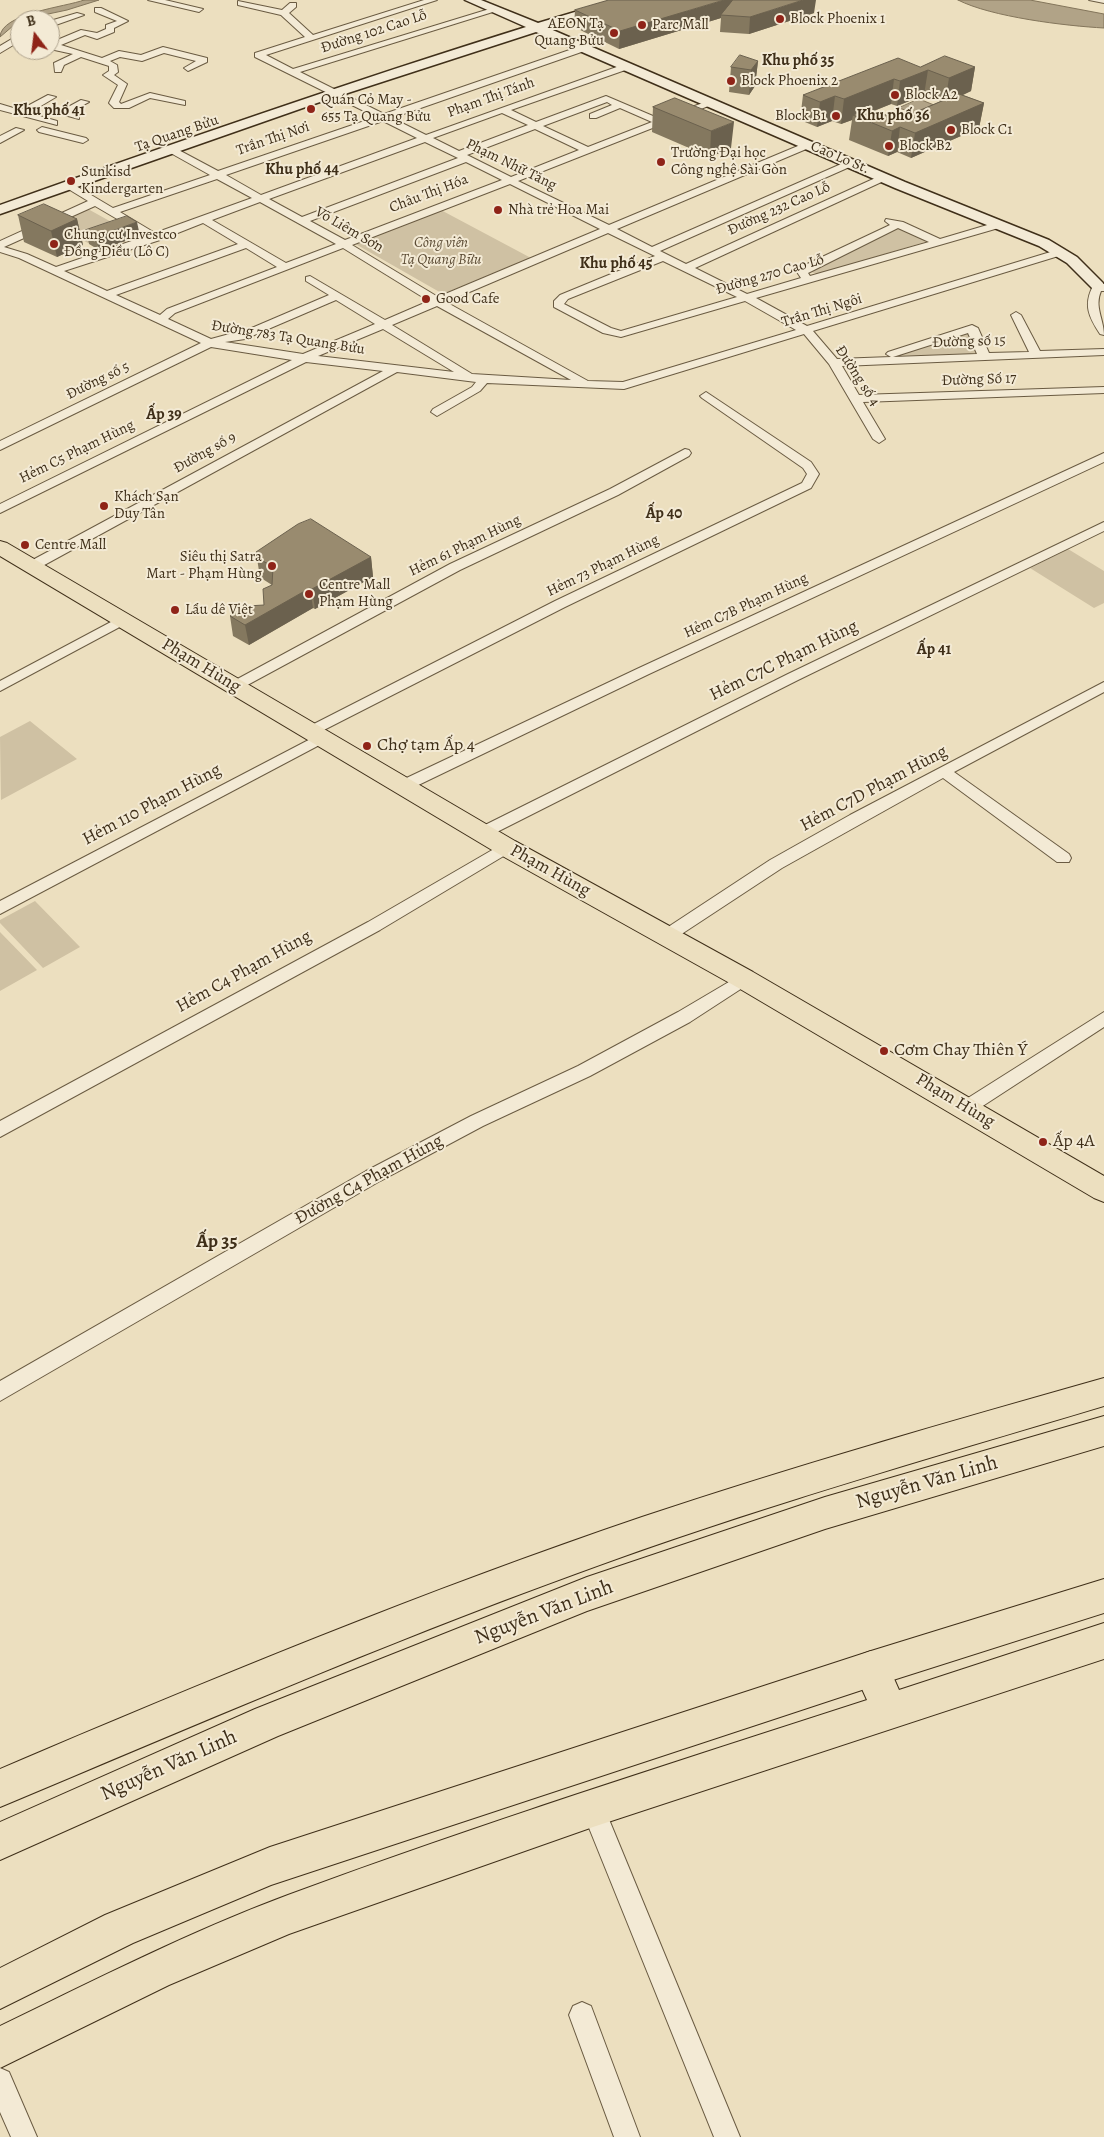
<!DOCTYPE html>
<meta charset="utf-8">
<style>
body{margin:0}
#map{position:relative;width:1104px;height:2137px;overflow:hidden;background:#ecdfbf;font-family:Alegreya,serif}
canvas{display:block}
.north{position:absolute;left:10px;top:10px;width:50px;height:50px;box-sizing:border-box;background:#f3ead5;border:1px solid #ab9f8a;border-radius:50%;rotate:345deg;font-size:14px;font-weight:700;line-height:20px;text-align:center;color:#3f2f19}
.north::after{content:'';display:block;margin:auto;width:18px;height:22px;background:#8f2418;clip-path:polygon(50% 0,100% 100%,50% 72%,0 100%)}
</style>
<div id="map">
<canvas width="1104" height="2137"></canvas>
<div class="north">B</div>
</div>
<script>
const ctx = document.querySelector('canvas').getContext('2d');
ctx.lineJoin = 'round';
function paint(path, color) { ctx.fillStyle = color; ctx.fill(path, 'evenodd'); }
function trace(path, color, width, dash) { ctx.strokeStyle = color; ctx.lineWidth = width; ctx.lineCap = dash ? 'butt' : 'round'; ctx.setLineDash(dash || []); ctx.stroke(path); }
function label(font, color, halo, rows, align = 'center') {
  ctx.font = font + ' Alegreya,serif'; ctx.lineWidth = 4; ctx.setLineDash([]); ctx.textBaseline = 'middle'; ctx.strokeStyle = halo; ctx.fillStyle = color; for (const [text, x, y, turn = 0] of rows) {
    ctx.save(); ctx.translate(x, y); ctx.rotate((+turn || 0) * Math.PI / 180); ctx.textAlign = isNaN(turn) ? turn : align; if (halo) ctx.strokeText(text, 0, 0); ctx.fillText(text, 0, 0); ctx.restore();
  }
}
const green = new Path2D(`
 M88,209L124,229L88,243L53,225Z
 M439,209L531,258L443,294L352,242Z
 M899,227L928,241L818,274L811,272Z
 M970,329L980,354L889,356Z
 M1068,549L1104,571V603L1094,608L1030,568Z
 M30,721L77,759L1,800L0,737Z
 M35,901L80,947L43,968L0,923V920Z
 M0,932L37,970L0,991Z`);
const water = new Path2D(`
 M84,0H99L67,10L20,20L0,37C1,13 66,7 84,0Z
 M958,0H1030L1104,14V28C1066,26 991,17 958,0Z
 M919,99L934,105L914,113L899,108Z`);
const street = new Path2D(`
 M148,0H165L203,9L199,12Z
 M424,0H437L266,55L293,69L496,7V11L300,72L384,114L584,45H590V49L392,118L426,135L625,64H631V68L511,110L536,122L606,96L660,119L708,101L716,103L518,181L609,225L805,143H811V147L617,229L652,247L848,161H854V165L660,251L686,264L882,175H888V179L695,268L747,294L801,278L797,272L803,266L890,225L885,221L886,219L903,222L940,239L994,223H1002V227L756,298L807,326L1057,250H1065V254L813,331L837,359L891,357L886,354L888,352L972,325L978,328L989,353L1029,352L1011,315L1016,312L1021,315L1040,351L1104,349V355L842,366L859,395L1104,387V393L863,402L885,439L879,443L873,439L829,364L804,334L624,389L487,383L480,391L437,416L431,412L433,409L472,387L476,382L397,372L37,569H27L25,566L27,563L383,371L306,362L0,513V504L292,360L211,347L0,450V441L201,343L19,258L0,252V241L88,201L65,187V183H71L113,208L210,175L167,151V147H173L218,171L376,117L255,57V53L305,37L281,15L238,5V1L282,10L290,3H296V7L289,13L313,35ZM607,102L612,105L590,114V118H596L620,108L652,122L588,147L543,126ZM502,113L528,125L459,151L433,138ZM383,121L417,138L261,195L226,175ZM535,129L579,150L511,177L467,155ZM425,142L458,158L302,217L269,199ZM466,162L502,180L345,240L310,221ZM217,179L252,198L155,233L120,212ZM510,184L600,229L438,297L352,245ZM260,202L336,244L286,263L212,220ZM95,206L146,236L56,267L27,254L4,247ZM203,223L238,244L107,291L64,271L160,240ZM898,228L929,242L810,276L808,273ZM608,233L655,256L560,295L554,301V307L603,333L621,337L745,301L796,330L623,382L588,381L446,302ZM246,248L277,267L167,309L160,315L116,295ZM343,248L429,301L385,320L310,276L306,277V281L329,295L240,333H233L211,339L168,319L175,313ZM663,261L737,297L621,331L611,328L564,304L568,299ZM336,300L375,324L303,354L225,342L245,339ZM437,306L571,380L472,374L392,325ZM383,329L454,372L318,356ZM968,333L977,354L893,357L896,356Z
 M1089,0H1104V3Z
 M95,8H101L128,21L114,28V32L97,39L85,35L61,45L102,58L119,51L141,55L163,47L207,58V62L188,71L184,68L196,61L164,53L142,61L120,57L110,61L117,65L118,72L114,75L127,84L119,102L121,104L150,93L185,101V105L150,98L129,108H114L109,103L118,85L103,75L109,71V66L81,57L64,65L61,72H55L54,63L73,54L50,49V43L81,30L97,33L106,29V25L117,21L95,12Z
 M77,13L84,15L50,27V21Z
 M20,34V41L0,53V46Z
 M48,95L56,97L29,113L57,121V125L0,110V104L20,110Z
 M81,100L89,102L70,112L79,115V119L57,113Z
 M42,127L86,138L88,140L83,143L39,132L37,130Z
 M16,128L24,130L0,143V136Z
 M1098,283L1104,284V291H1101C1094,307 1104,319 1104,335L1100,334C1089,317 1083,305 1093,286Z
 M706,392L811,462L819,474L811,488L565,607L316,734H306L304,731L306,728L555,601L802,483L807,474L803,468L702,398L700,396Z
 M685,449L689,450L691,453L689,456L618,495L460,570L240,689H230L228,686L230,683L450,564L610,489Z
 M1104,453V462L649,674L408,790L403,791L395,786L398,782L639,668Z
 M1104,522V531L798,680L487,837H477L474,833L477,829L788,674Z
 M124,615L131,619L129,622L0,691V681Z
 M1104,682V692L954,772L1069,854L1071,858L1069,862H1057L943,778L782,868L674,939H662L660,935L662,931L770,860L850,815Z
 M322,733L327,735L329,738L327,741L0,914V901Z
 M506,842L512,843L514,847L512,851L380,930L0,1137V1121L368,922Z
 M744,973L750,975L752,979L750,983L690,1022L590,1076L483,1126L380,1181L0,1401V1381L366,1171L471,1116L578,1066L678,1012Z
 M1104,1012V1027L972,1113L966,1115L960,1113L957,1108L960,1103Z
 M593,1796L601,1800L740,2137H714L581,1808L585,1800Z
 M582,2002L591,2006L640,2137H614L569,2015L573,2006Z
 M0,2068L9,2072L37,2137H11L0,2112Z`);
const secondary = new Path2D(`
 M465,0H481L538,23L615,0H634L632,3L548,28L905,182L1049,240L1077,257L1103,283L1104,288L1093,289L1067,263L1039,246L895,188L536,32L317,103L0,214V205C174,143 349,82 526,27Z`);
const primary = new Path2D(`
 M0,541L7,543L515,841L753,972L1104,1176V1202L1094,1198L735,986L497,853L0,556Z
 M1104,1378V1406C927,1459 748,1510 575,1574C380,1645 191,1727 0,1807V1769C211,1679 424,1591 642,1517C794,1466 949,1422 1104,1378Z
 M1104,1623V1659L593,1827L289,1934L169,1985L0,2068V2026C95,1980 189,1932 288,1895C479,1824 673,1763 867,1700L853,1669L858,1656L871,1651L884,1656L899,1690Z`);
const highway = new Path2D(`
 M1104,1416V1446L825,1529L587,1611L278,1736L0,1860V1822L255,1709L587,1577L825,1497Z
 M1104,1579V1613L871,1687L271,1885L133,1943L0,2009V1968L105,1915L270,1847L871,1651Z`);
const wall = new Path2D(`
 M575,10L814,13L749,34L720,32L721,18L619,49L574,27Z
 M758,61L755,86L749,95L729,92L731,67Z
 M920,67H975L971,91L963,95L984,103L979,128L911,158L897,152L888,156L849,140L852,120L841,124L832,121L817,127L800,120L803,95ZM924,95L941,101L906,116L886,115L874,111L891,104L897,106Z
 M675,98L731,148L710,157L652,132L653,107Z
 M18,215L77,219L83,245L57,257L24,242Z
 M86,230L140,236L99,250L89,244Z
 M256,552L371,557L373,577L315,609L313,608L249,645L233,636L230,616L264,605L272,585L261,578L259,571Z`);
const shadedWall = new Path2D(`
 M724,0H735L721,15V18L619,49L620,31Z
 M803,0H816L814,13L749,34L750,17Z
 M758,61L755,86L749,95L751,70Z
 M975,67L971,91L945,103L949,78Z
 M928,70L924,95L897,106L900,81Z
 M894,79L891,104L858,117L853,115L852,120L841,124L844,99Z
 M835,96L832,121L817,127L820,102Z
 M984,103L979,128L911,158L915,133Z
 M734,122L731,148L710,157L711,131Z
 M900,127L897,152L888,156L892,131Z
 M77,219L83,245L57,257L51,231Z
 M137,222L140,236L99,250L96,237Z
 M371,557L373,577L315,609L312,589Z
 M310,588L313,608L249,645L245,625Z`);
const building = new Path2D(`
 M609,0H724L620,31L575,10Z
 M733,0H803L750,17L721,15Z
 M740,55L758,61L751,70L731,67Z
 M945,56L975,67L949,78L928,70L900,81L894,79L844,99L835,96L820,102L803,95L898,58L920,67Z
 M959,94L984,103L915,133L900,127L892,131L853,115L868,108L886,115L895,111L906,116Z
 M675,98L734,122L711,131L653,107Z
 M44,204L77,219L51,231L18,215Z
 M127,216L137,222L96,237L86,230Z
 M311,519L371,557L312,589L310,588L245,625L230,616L247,606L264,605L263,589L272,585L273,567L258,558L256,552L298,524Z`);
const markers = [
 [780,19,5,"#8f2418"],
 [642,25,5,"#8f2418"],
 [614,33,5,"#8f2418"],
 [731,81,5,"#8f2418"],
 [895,95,5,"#8f2418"],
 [311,109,5,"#8f2418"],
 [836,116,5,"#8f2418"],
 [951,130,5,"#8f2418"],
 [889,146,5,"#8f2418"],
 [661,162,5,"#8f2418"],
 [71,181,5,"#8f2418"],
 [498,210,5,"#8f2418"],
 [54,244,5,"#8f2418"],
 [426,299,5,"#8f2418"],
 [104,506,5,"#8f2418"],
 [25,545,5,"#8f2418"],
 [272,566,5,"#8f2418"],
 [309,594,5,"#8f2418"],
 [175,610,5,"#8f2418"],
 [367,746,5,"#8f2418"],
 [884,1051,5,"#8f2418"],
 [1043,1142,5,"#8f2418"]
];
const farPoinames = [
 ["Block Phoenix 1",790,19],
 ["AEON Tạ",604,24,"right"],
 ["Quang Bửu",604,41,"right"],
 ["Parc Mall",652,25],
 ["Block Phoenix 2",741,81],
 ["Block A2",905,95],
 ["Quán Cỏ May -",321,100],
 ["655 Tạ Quang Bửu",321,117],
 ["Block B1",826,116,"right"],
 ["Block C1",961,130],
 ["Block B2",899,146],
 ["Trường Đại học",671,153],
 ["Công nghệ Sài Gòn",671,170],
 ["Sunkisd",81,172],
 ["Kindergarten",81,189],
 ["Nhà trẻ Hoa Mai",508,210],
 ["Chung cư Investco",64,235],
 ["Đồng Diều (Lô C)",64,252],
 ["Good Cafe",436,299],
 ["Khách Sạn",114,497],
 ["Duy Tân",114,514],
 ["Centre Mall",35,545],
 ["Siêu thị Satra",262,557,"right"],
 ["Mart - Phạm Hùng",262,574,"right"],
 ["Centre Mall",319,585],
 ["Phạm Hùng",319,602],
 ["Lẩu dê Việt",185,610]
];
const farStreetnames = [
 ["Đường 102 Cao Lỗ",374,32,-18],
 ["Phạm Thị Tánh",491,98,-20],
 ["Tạ Quang Bửu",177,134,-19],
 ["Trần Thị Nơi",273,139,-19],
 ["Cao Lo St.",840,158,23],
 ["Phạm Nhữ Tăng",511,165,26],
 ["Châu Thị Hóa",429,194,-21],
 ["Đường 232 Cao Lỗ",779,209,-24],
 ["Võ Liêm Sơn",349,230,30],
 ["Đường 270 Cao Lỗ",770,275,-16],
 ["Trần Thị Ngôi",822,311,-17],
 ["Đường 783 Tạ Quang Bửu",288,338,9],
 ["Đường số 15",969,342,-2],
 ["Đường số 4",857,376,57],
 ["Đường Số 17",979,380,-2],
 ["Đường số 5",98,381,-26],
 ["Hẻm C5 Phạm Hùng",77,452,-26],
 ["Đường số 9",205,453,-29],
 ["Hẻm 61 Phạm Hùng",465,546,-26],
 ["Hẻm 73 Phạm Hùng",603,566,-26],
 ["Hẻm C7B Phạm Hùng",746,606,-25]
];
const farParknames = [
 ["Công viên",441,243],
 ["Tạ Quang Bữu",441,260]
];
const farNeighbourhoodnames = [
 ["Khu phố 35",798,61],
 ["Khu phố 41",49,111],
 ["Khu phố 36",893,116],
 ["Khu phố 44",302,170],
 ["Khu phố 45",616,264],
 ["Ấp 39",164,415],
 ["Ấp 40",664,514],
 ["Ấp 41",934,650]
];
const streetNames = [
 ["Hẻm C7C Phạm Hùng",784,661,-26],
 ["Phạm Hùng",201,666,31],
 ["Hẻm C7D Phạm Hùng",874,789,-28],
 ["Hẻm 110 Phạm Hùng",152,805,-28],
 ["Phạm Hùng",550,871,29],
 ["Hẻm C4 Phạm Hùng",244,972,-29],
 ["Phạm Hùng",955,1101,31],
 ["Đường C4 Phạm Hủng",369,1180,-29]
];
const poiNames = [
 ["Chợ tạm Ấp 4",377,746],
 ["Cơm Chay Thiên Ý",894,1051],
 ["Ấp 4A",1053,1142]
];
const neighbourhoodNames = [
 ["Ấp 35",217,1242]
];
const nearStreetnames = [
 ["Nguyễn Văn Linh",927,1483,-16],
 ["Nguyễn Văn Linh",544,1613,-21],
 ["Nguyễn Văn Linh",169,1766,-24]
];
paint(green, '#cfc1a3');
paint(water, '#b1a387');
trace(water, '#83755b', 1);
trace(street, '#6a5b42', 2);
trace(secondary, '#3f2f19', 3);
trace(primary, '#3f2f19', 2);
trace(highway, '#3f2f19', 2);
paint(street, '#f3ead5');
paint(secondary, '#f3ead5');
paint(primary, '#ecdfbf');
paint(highway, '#ecdfbf');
paint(wall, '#84785f');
paint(shadedWall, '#6b614e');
paint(building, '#998b6f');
trace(building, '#6b614e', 1);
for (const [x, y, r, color] of markers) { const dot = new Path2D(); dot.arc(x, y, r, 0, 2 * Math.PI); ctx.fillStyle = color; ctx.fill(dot); trace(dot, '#f3ead5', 2); }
label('15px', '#3f2f19', '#f3ead5', farPoinames, 'left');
label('15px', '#3f2f19', '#f3ead5', farStreetnames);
label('italic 15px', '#5c4c35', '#f3ead5', farParknames);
label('bold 16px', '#3f2f19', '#f3ead5', farNeighbourhoodnames);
label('18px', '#3f2f19', '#f3ead5', streetNames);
label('18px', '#3f2f19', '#f3ead5', poiNames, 'left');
label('bold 19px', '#3f2f19', '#f3ead5', neighbourhoodNames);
label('21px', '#3f2f19', '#f3ead5', nearStreetnames);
</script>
